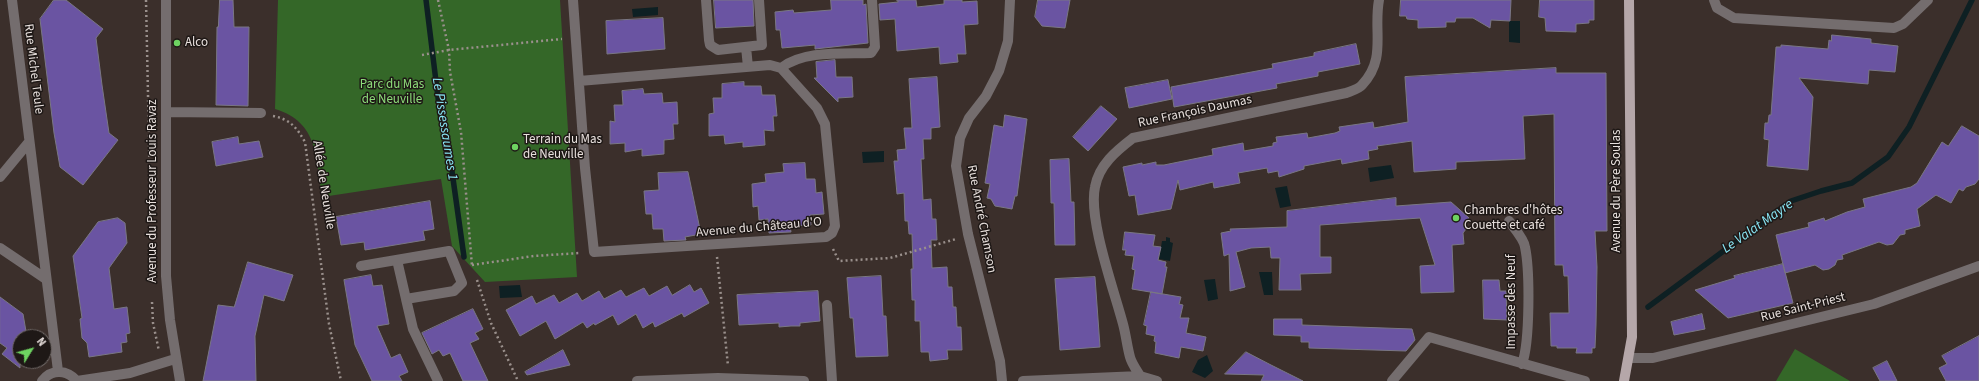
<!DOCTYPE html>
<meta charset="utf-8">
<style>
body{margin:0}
#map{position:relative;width:1979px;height:381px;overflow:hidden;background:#3b2f2b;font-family:"Source Sans 3",sans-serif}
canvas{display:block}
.north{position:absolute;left:12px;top:329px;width:40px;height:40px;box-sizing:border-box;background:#1e1816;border:1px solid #6f6866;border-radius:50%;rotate:53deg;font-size:11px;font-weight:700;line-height:16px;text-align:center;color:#e8e0dd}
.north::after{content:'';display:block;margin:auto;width:14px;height:18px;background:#6ed361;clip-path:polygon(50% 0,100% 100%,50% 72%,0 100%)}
</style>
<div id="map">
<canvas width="1979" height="381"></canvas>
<div class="north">N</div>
</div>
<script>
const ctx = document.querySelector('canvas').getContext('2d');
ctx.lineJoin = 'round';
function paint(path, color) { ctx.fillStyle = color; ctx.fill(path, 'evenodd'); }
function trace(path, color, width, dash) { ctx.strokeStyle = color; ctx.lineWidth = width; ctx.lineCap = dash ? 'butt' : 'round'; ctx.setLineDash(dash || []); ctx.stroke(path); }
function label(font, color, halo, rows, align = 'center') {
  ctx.font = font + ' "Source Sans 3",sans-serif'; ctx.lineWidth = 3; ctx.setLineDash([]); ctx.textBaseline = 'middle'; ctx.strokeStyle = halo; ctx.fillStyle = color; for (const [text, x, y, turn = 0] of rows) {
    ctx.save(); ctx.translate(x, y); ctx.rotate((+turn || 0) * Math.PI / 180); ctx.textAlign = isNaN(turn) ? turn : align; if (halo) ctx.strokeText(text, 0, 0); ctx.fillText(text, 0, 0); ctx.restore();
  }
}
const green = new Path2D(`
 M278,0H560L577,277L485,282L452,246L441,179L322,197C316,159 319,122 275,109Z
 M1795,349L1850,381H1776Z`);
const water = new Path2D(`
 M658,7V15L633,17L632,9Z
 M1509,21H1520V43L1509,42Z
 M884,151V162L863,163L862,152Z
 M1391,165L1394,178L1370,182L1368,168Z
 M1287,186L1291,206L1280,208L1275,188Z
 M1166,237L1170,238V242L1173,243L1170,261L1159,259L1162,241H1166Z
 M1259,272H1272L1273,295H1264Z
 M1215,279L1218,299L1208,301L1204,280Z
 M520,285L522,297L500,298L499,286Z
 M1207,355L1213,371L1205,378L1192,372L1198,360Z`);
const stream = new Path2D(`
 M426,0L440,114L449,150L464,257
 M1648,307L1791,201L1821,191L1852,183L1888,157L1909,127L1972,0`);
const building = new Path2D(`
 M54,0H66L103,29L96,38L102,85L109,133L118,140L83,185L60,167L54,133L40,19Z
 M220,0H233L234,27H249L248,106L216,105L217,27H218Z
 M714,0H753L754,26L716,28Z
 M831,0H863V5L866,4L868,43L815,49V45L782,48L780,30H776L775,12L793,10L794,13L831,10Z
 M897,0H916L917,7L944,4V0H962V2L977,1L978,24L964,25L966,54H957L958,62L940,64L939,47L897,51L895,19L880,20L879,4L898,2Z
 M1038,0H1070L1065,28L1042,26L1035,17Z
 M1401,0H1511L1510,21L1491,20L1490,28L1473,18H1456L1455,22H1446V27L1418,28V20L1407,19L1406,16H1400Z
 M1540,0H1594V20H1589V23L1576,24V32L1546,31L1545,18L1539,17Z
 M663,18L665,49L607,54L606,21Z
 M1832,35L1871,39V43L1898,46L1895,72L1869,70L1868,84L1799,78L1813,97L1808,170L1767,166L1769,140L1764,139L1765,123H1768L1769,115H1771L1776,47H1781V45L1828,49L1829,40L1831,41Z
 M1356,44L1360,64L1318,72V76L1276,84L1277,88L1174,107L1171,87L1273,68L1272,64L1314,56V53Z
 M835,60L836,77H852L853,97L838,98V102L814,78H817L816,62Z
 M1556,68V73H1606L1607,231H1595L1597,267L1596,325L1595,348H1592V353H1576L1577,348H1557V346H1551L1550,313H1569L1568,276H1564L1563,265H1555L1554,114L1523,116L1525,159L1456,162V169L1414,172L1412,141L1377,146L1378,149L1368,151L1369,159L1342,164L1341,159L1304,166V169L1279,177L1278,171L1268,173L1267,168L1238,173L1240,183L1214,188L1213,182L1180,190L1178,180L1171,209L1138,215L1135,195L1129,196L1123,167L1142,163V165L1156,162V165H1164L1213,155L1212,149L1243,143L1244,151L1273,146V143L1277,142L1276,137L1307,133L1308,138L1335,133L1340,131L1339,127L1373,122L1374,128L1408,122L1405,77Z
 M937,77L940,127L931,128V139H923L924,159H921L923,200L931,199L932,219H936L937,240H931L932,268L947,267L948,287H952L953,307H956L957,327H961L962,350H947L948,359L930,361L929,352H921L920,321H915V300H912L911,269H913L912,234H909L908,221H905L904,193L897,194L894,161H898L897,150L906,149L904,128H912L909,79Z
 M1168,80L1172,99L1129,108L1125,88Z
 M744,82V86H761L762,95H775L777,116H773L774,131L764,130L765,145L743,147V142L725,144L724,135L709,136V114L714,113L713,98H722V84Z
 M643,89L644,94L662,93L663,103L677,102L678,124H673L674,139L664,140V154L642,156V149L625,152V143L610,144V121L615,122L614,105H623L622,91Z
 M1101,106L1117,119L1088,151L1073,137Z
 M1005,115L1027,119L1017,196H1015L1012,209L995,206L991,199L987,198L990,184L985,183L994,125L1003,127Z
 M1962,126L1979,136V179L1975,184L1966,187L1963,191L1959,189L1951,203L1936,195L1917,209L1920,226L1905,230V234L1900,235L1893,244L1887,245L1879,242L1842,255L1843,259L1837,260L1835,265L1829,269L1823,270L1815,265L1785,273L1776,235L1809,227L1808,223L1824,218L1825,221L1847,212L1865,207L1863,199L1911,187L1917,183L1942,142L1948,146Z
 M238,137L239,144L259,141L263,157L216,166L212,142Z
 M1069,159L1071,202H1074L1075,245H1055L1054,203H1051L1050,160Z
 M805,163L806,179H815L816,193L822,192L824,214L810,215L811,225L790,226L791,232L769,233L768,219L759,220L758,206L753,207L752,184L766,182L765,174L784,172L783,164Z
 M688,172L701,234L685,237L686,240L664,241L663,229H653L652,214H646L644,191L659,190L658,173Z
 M1396,198V206L1451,202L1469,218L1463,225L1466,229L1463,233L1464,244L1452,245L1454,292L1421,293L1420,266L1435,265L1420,218L1320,225V257H1331V273L1300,274L1301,290H1279L1280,258H1271L1270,247L1251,248L1236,252L1245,287L1230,291L1229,254L1224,256L1221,233L1231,231L1230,229L1287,227V211Z
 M430,201L434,229L423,231L425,240L365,250L364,242L341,245L336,217Z
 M118,218L125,223L127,243L109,268L114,309L127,307L130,333L126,334L127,342L121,343L122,352L89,357L87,343L82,338L80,319L82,318L73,256L98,222Z
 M1125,232L1155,235L1153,246L1161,247L1158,260L1166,262L1165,267H1167L1162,294L1132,289L1135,270L1132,269L1134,256L1125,255L1126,250H1123Z
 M248,262L293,275L284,301L264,295L255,336L256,381H203L218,305L234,307Z
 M1783,264L1793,303L1728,318L1695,290L1735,278L1734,276Z
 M371,275L373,286L382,285L389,324L377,326L391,358L400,354L408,372L399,376L402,381H372L355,345L344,280Z
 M881,276L883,316H886L888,356L856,357L853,318H850L847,278Z
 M1095,277L1100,347L1060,350L1055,279Z
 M1483,280H1499L1500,291H1506L1507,320L1484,319Z
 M690,285L694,292L701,288L709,303L684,317L682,313L655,327L653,322L643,328L636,314L618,325L613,315L595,325L594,323L587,328L583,322L555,339L546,321L520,336L506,310L532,296L536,304L554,295L559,303L577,293L582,301L599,291L604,299L621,290L626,297L644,288L649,296L667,286L672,295Z
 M818,291L820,321L800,323V326H791L779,327V323L739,325L737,295Z
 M1151,292L1181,297L1179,304L1183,305L1180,318H1189L1186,333L1206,337L1203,351L1181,347L1179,358L1155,353L1156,342L1154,341L1155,336L1146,334L1147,326L1144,325Z
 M0,297L23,314L27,337H20V368L2,354L7,348L0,343Z
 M473,309L483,329L475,333L479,339L470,343L488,381H463L450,353L443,356L439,350L432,354L422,333Z
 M1702,314L1705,329L1674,335L1671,322Z
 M1274,319H1302V325L1412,329L1415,340L1406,351L1309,348V342H1301V336L1274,335Z
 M1979,336V381H1946L1939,368L1947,364L1942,356Z
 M563,350L570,365L527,375L525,372Z
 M1246,352L1271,365L1303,381H1261L1264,375L1225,374Z
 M1887,361L1897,381H1880L1873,368Z`);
const path = new Path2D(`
 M146,0L150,189
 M438,0L449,50L450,72L461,132L472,266
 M422,55L449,50L562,39
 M273,116C290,119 297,128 305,142L329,324L341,381
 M833,249L839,261L890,258L956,239
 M717,257L728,366
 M472,265L534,256L580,253
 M477,280L491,323L518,381
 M152,302L153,323L159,351`);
const minor = new Path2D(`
 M12,0L58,371
 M166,0V276L170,320L180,381
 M573,0L585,168L594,252L826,237L832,233L835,226L825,124L817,108L781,68L770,65L579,81
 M706,0L709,40L710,45L718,50L762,45L759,0
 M1714,0L1717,8L1734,18L1894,28L1903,24L1928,0
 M746,47L748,67
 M781,68C803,50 844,54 871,53L875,47L872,0
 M166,112L261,113
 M0,177L29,142
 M1509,221C1514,228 1524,239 1525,247C1530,271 1530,342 1522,364
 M0,248L46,279
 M397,260L406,299
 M361,266L449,251L462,283L454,291L406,299L413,329L438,381
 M827,305L832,381
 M1629,358H1653L1874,304L1979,266
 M42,381C52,368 67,370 77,381
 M77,381L130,373L175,359
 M637,381L718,378L804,381
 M1002,381L1000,361L968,234L956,166L960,138L969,118L986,96L999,71L1008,41L1010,0
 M1023,381L1140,376L1157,381
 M1143,381C1139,373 1132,365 1130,357C1127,346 1126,335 1123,324C1114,290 1088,219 1095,187C1099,165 1116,151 1133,138L1346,93C1351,91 1359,89 1362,85C1387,59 1373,31 1379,0
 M1392,381L1429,337L1585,381`);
const major = new Path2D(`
 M1624,381L1632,337L1629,0`);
const markers = [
 [177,43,4,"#6ed361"],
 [515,147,4,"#6ed361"],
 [1456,218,4,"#6ed361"]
];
const poiNames = [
 ["Alco",185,43],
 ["Terrain du Mas",523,140],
 ["de Neuville",523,155],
 ["Chambres d'hôtes",1464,211],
 ["Couette et café",1464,226]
];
const streetNames = [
 ["Rue Michel Teule",33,69,83],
 ["Rue François Daumas",1195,112,-12],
 ["Allée de Neuville",323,185,81],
 ["Avenue du Professeur Louis Ravaz",153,191,-90],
 ["Avenue du Père Soulas",1617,191,-90],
 ["Rue André Chamson",981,219,79],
 ["Avenue du Château d'O",759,228,-5],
 ["Impasse des Neuf",1512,302,-90],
 ["Rue Saint-Priest",1803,308,-14]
];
const parkNames = [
 ["Parc du Mas",392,85],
 ["de Neuville",392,100]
];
const waterNames = [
 ["Le Pissessaumes 1",444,129,81],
 ["Le Valat Mayre",1758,227,-35]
];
paint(green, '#346728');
paint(water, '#0e2023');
trace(stream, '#0e2023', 5.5);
paint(building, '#6a54a2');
trace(building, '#7a7784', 1);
trace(path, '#9a908c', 2.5, [2, 3]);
trace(minor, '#746d6e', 10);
trace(major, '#b5a7a9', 10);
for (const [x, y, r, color] of markers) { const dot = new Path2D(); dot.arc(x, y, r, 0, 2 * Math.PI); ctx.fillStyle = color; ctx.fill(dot); trace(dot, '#1e1816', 1.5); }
label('13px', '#e8e0dd', '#1e1816', poiNames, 'left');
label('13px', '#e8e0dd', '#1e1816', streetNames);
label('13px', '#8ddc7a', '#1e1816', parkNames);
label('italic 14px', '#8ae8f7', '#1e1816', waterNames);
</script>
